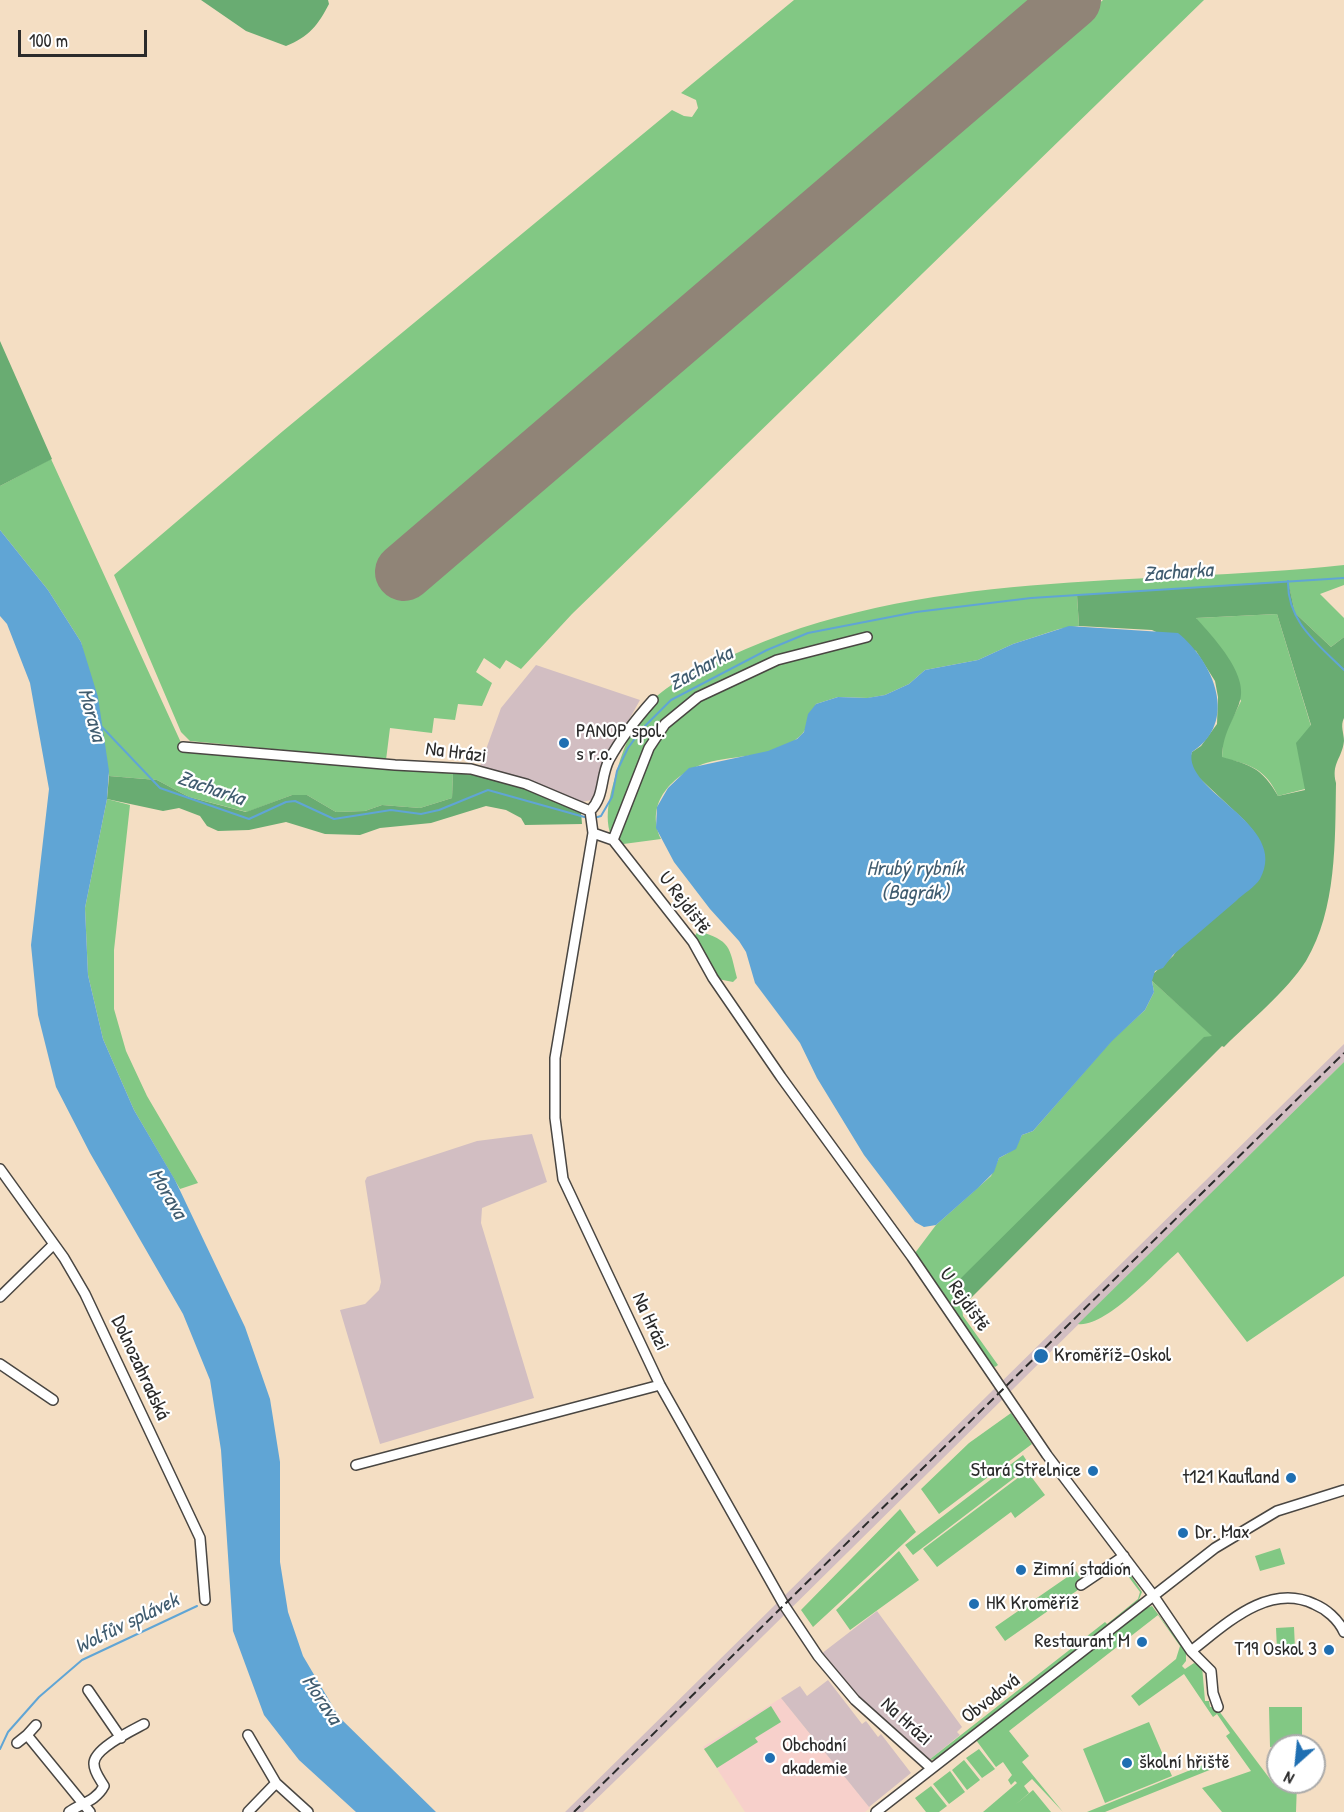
<!DOCTYPE html>
<meta charset="utf-8">
<style>
body{margin:0}
#map{position:relative;width:1344px;height:1812px;overflow:hidden;background:#f4dec3;font-family:"Patrick Hand",sans-serif}
canvas{display:block}
.north{position:absolute;left:1266px;top:1734px;width:60px;height:60px;box-sizing:border-box;background:#fff;border:2px solid #aaa;border-radius:50%;rotate:207deg;font-size:16px;font-weight:700;line-height:24px;text-align:center;color:#2b2b2b}
.north::after{content:'';display:block;margin:auto;width:21px;height:27px;background:#1f6fb2;clip-path:polygon(50% 0,100% 100%,50% 72%,0 100%)}
.scale{position:absolute;left:18px;top:30px;width:129px;height:27px;box-sizing:border-box;border:3px solid #2b2b2b;border-top:0;padding-left:8px;font-size:18px;line-height:21px;white-space:nowrap;color:#2b2b2b;-webkit-text-stroke:4px #fff;paint-order:stroke}
</style>
<div id="map">
<canvas width="1344" height="1812"></canvas>
<div class="north">N</div>
<div class="scale">100 m</div>
</div>
<script>
const ctx = document.querySelector('canvas').getContext('2d');
ctx.lineJoin = 'round';
function paint(path, color) { ctx.fillStyle = color; ctx.fill(path, 'evenodd'); }
function trace(path, color, width, dash) { ctx.strokeStyle = color; ctx.lineWidth = width; ctx.lineCap = dash ? 'butt' : 'round'; ctx.setLineDash(dash || []); ctx.stroke(path); }
function label(font, color, halo, rows, align = 'center') {
  ctx.font = font + ' "Patrick Hand",sans-serif'; ctx.lineWidth = 4.5; ctx.setLineDash([]); ctx.textBaseline = 'middle'; ctx.strokeStyle = halo; ctx.fillStyle = color; for (const [text, x, y, turn = 0] of rows) {
    ctx.save(); ctx.translate(x, y); ctx.rotate((+turn || 0) * Math.PI / 180); ctx.textAlign = isNaN(turn) ? turn : align; if (halo) ctx.strokeText(text, 0, 0); ctx.fillText(text, 0, 0); ctx.restore();
  }
}
const built = new Path2D(`
 M781,1698L870,1808L865,1812H745L703,1747Z`);
const industrial = new Path2D(`
 M536,665L640,700L605,763L597,799L576,803L480,766L501,708Z
 M1344,1044V1062L682,1716L583,1812H565Z
 M532,1134L547,1182L482,1208L481,1223L534,1398L380,1444L340,1310L365,1304L379,1290L381,1282L365,1181L367,1177L477,1141Z
 M877,1611L962,1727L957,1732L960,1735L929,1760L869,1707L821,1654Z
 M828,1680L862,1724L866,1721L878,1737L881,1734L911,1773L869,1807L781,1698L800,1686L807,1696Z`);
const green = new Path2D(`
 M794,0H1040L389,557L415,587L1103,0H1204L572,614L521,669L506,660L500,669L484,658L476,672L492,683L482,706L458,704L455,720L434,718L432,733L390,728L386,760L190,741L181,732L114,575L283,431L672,110L684,116L692,117L698,108L696,100L681,93Z
 M51,459L183,747L308,763L453,773L452,798L420,808L382,805L365,811L336,812L307,795H292L247,812L189,797L157,780L109,776L81,642L48,590L0,530V486Z
 M1344,565V585L1320,594L1344,618V637L1331,647L1295,613L1288,582L1077,596L1079,626L1059,629L1013,644L978,660L925,670L909,684L885,695L868,698L838,697L816,704C812,714 808,730 799,737C774,759 736,754 706,763C673,774 644,803 661,839L616,845C600,822 611,792 618,767C625,743 636,718 654,699C674,679 703,669 728,657C920,567 1139,587 1344,565Z
 M1277,614L1311,726L1305,789L1278,796C1265,768 1249,764 1222,758L1223,737L1241,701L1196,618Z
 M107,799L130,805L114,950V1009L126,1051L147,1096L198,1183L180,1189L134,1110L103,1039L88,975L85,908Z
 M698,931C731,941 729,946 737,978L733,982L713,978L694,937Z
 M1152,981L1213,1036L963,1293L972,1297L962,1307L963,1316L998,1365L995,1367L983,1360L912,1257L936,1225L991,1176L999,1158C1012,1152 1016,1147 1022,1135L1033,1131L1112,1040L1145,1010L1154,992Z
 M1344,1062V1276L1247,1342L1178,1252C1157,1270 1106,1328 1078,1324Z
 M1011,1413L1032,1444L939,1514L921,1489L969,1443Z
 M1023,1455L1030,1466L913,1555L905,1545Z
 M1027,1471L1045,1495L1015,1518L1011,1512L937,1567L923,1549Z
 M900,1509L916,1532L813,1627L801,1610Z
 M1280,1548L1285,1564L1260,1571L1255,1556Z
 M899,1551L919,1580L850,1630L836,1610Z
 M1122,1568L1127,1570L1142,1592L1138,1602L937,1759L929,1760L1105,1622L1107,1624L1138,1599L1140,1592Z
 M1076,1571L1085,1585L1005,1641L995,1627Z
 M1152,1606L1186,1652V1661L1182,1666L1185,1669L1194,1663L1202,1666L1205,1701H1209L1210,1707H1216L1273,1783H1297L1296,1812H1222L1202,1788L1251,1771L1226,1736L1230,1733L1217,1714L1213,1717L1184,1674L1139,1706L1131,1696L1176,1659L1180,1646L1158,1615L1009,1731L1029,1756L1022,1762L1063,1812L1032,1779L1024,1786L1029,1793L1015,1805L1033,1790L1051,1812H983L1017,1783L1015,1781L1011,1785L1008,1780L1012,1775L1003,1762L996,1767L976,1740L1141,1610Z
 M1294,1627L1295,1648L1277,1649L1276,1628Z
 M771,1706L781,1722L755,1738L758,1742L717,1768L704,1749Z
 M1269,1707H1302V1746L1270,1747Z
 M1149,1722L1172,1776L1105,1803L1083,1749Z
 M979,1749L995,1769L982,1778L966,1758Z
 M1220,1758L1222,1765L1105,1812H1087Z
 M964,1760L980,1780L967,1790L952,1770Z
 M950,1771L965,1792L949,1804L933,1784Z
 M931,1786L947,1806L939,1812H926L915,1798Z`);
const forest = new Path2D(`
 M201,0H328L329,4C318,25 309,37 286,46L246,31Z
 M0,341L52,459L0,486Z
 M1288,581L1295,613L1331,647L1344,637V718C1340,726 1344,733 1344,741C1342,759 1331,763 1336,783C1335,841 1337,909 1306,961C1287,991 1250,1021 1224,1047L1222,1046L972,1297L963,1293L958,1281L1204,1037L1212,1036L1152,981V975L1173,956L1255,833L1244,820L1194,773L1189,761L1192,752L1201,746L1217,724L1218,697L1215,681L1196,651L1152,630L1079,626L1077,595ZM1277,614L1311,725L1296,743L1305,790L1278,796C1262,768 1251,765 1222,757C1223,734 1231,725 1239,704C1251,676 1213,637 1196,618Z
 M453,773C496,775 541,795 581,812L582,824L525,825L521,818L506,810L486,806L431,823L380,828L360,835L325,834L286,822L249,830L218,831L207,826L200,816L179,808L163,811L107,799L109,776L157,780L189,797L246,812L292,795H307L336,812L365,811L382,805L420,808L452,798Z`);
const water = new Path2D(`
 M0,530L48,590L81,642L98,697L109,771L107,799L85,908L88,975L103,1039L134,1110L175,1180L245,1327L270,1399L280,1462V1562L288,1612L303,1656L339,1717L436,1812H356L299,1760L264,1715L233,1631L221,1450L210,1380L183,1314L90,1153L56,1087L38,1015L31,945L49,789L30,683L7,624L0,616Z
 M1069,626L1178,633C1214,662 1239,722 1192,752C1182,792 1291,824 1260,879C1255,887 1243,894 1236,901C1215,919 1194,937 1173,955L1163,968L1155,971L1152,981L1154,992L1145,1010L1112,1041L1033,1131L1022,1135L1016,1149L999,1158L994,1172L978,1188L936,1225L924,1227L915,1222L864,1155L817,1078L800,1043L755,983L746,952L739,941L710,909L674,862L656,828L657,807L668,788L689,768L768,751L797,739L804,732L808,714L816,704L838,697L867,698L885,695L909,684L925,670L978,660L1013,644Z`);
const stream = new Path2D(`
 M1288,581C1287,622 1318,644 1344,670
 M102,727L160,788L249,819L286,802L295,801L334,819L391,810L421,814L439,810L488,790L588,818
 M594,818L601,816L612,797L617,771L628,748L642,729L671,700L767,650L808,633L916,612L1031,598L1344,578
 M0,1749L8,1732L39,1697L82,1660L197,1606`);
const runway = new Path2D(`
 M404,572L1072,0`);
const minor = new Path2D(`
 M183,747L395,765L471,769L526,784L590,811
 M590,811L593,833L555,1058V1118L563,1179L660,1385L784,1605L818,1656L855,1700L931,1768
 M590,811C605,796 600,778 609,760C621,738 636,719 653,700
 M593,833L613,840L693,942L713,978L781,1077L912,1257L1047,1455L1153,1595L1191,1651C1225,1625 1268,1582 1314,1604C1326,1609 1338,1619 1344,1632
 M613,840L649,748L665,724L698,697L777,660L867,637
 M0,1169L64,1258L85,1294L200,1538L205,1600
 M0,1297L53,1245
 M0,1364L53,1400
 M356,1465L660,1385
 M1081,1585L1124,1556
 M1191,1651L1211,1671L1213,1693L1218,1707
 M88,1690L121,1738
 M27,1735L36,1725
 M248,1735L276,1783L308,1812
 M17,1743L27,1735L90,1812
 M69,1812C82,1803 96,1801 104,1786C100,1779 94,1772 94,1764C93,1749 131,1731 144,1724
 M248,1812L276,1783
 M876,1812L1215,1548L1277,1511L1344,1490`);
const rail = new Path2D(`
 M574,1812L1344,1053`);
const markers = [
 [564,743,6,"#1f6fb2"],
 [1041,1356,8,"#1f6fb2"],
 [1093,1471,6,"#1f6fb2"],
 [1291,1478,6,"#1f6fb2"],
 [1183,1533,6,"#1f6fb2"],
 [1021,1570,6,"#1f6fb2"],
 [974,1604,6,"#1f6fb2"],
 [1142,1642,6,"#1f6fb2"],
 [1329,1650,6,"#1f6fb2"],
 [770,1758,6,"#1f6fb2"],
 [1127,1763,6,"#1f6fb2"]
];
const poiNames = [
 ["PANOP spol.",576,732],
 ["s r.o.",576,755],
 ["Kroměříž-Oskol",1054,1356],
 ["Stará Střelnice",1081,1471,"right"],
 ["t121 Kaufland",1279,1478,"right"],
 ["Dr. Max",1195,1533],
 ["Zimní stadion",1033,1570],
 ["HK Kroměříž",986,1604],
 ["Restaurant M",1130,1642,"right"],
 ["T19 Oskol 3",1317,1650,"right"],
 ["Obchodní",782,1746],
 ["akademie",782,1769],
 ["školní hřiště",1139,1763]
];
const streetNames = [
 ["Na Hrázi",456,753,7],
 ["U Rejdiště",684,903,53],
 ["U Rejdiště",964,1300,55],
 ["Na Hrázi",650,1322,65],
 ["Dolnozahradská",140,1368,65],
 ["Obvodová",991,1699,-38],
 ["Na Hrázi",906,1722,42]
];
const waterNames = [
 ["Zacharka",1178,573,-4],
 ["Zacharka",701,669,-29],
 ["Morava",91,715,74],
 ["Zacharka",211,789,19],
 ["Hrubý rybník",915,869],
 ["(Bagrák)",915,893],
 ["Morava",167,1194,59],
 ["Wolfův splávek",127,1624,-26],
 ["Morava",321,1700,56]
];
paint(built, '#f7d0cb');
paint(industrial, '#d2bec2');
paint(green, '#82c884');
paint(forest, '#69ac72');
paint(water, '#60a5d5');
trace(stream, '#60a5d5', 2);
trace(runway, '#908477', 58);
trace(minor, '#494642', 12);
trace(minor, '#fff', 9);
trace(rail, '#2b2b2b', 2, [9, 4.5]);
for (const [x, y, r, color] of markers) { const dot = new Path2D(); dot.arc(x, y, r, 0, 2 * Math.PI); ctx.fillStyle = color; ctx.fill(dot); trace(dot, '#fff', 2); }
label('20px', '#2b2b2b', '#fff', poiNames, 'left');
label('20px', '#2b2b2b', '#fff', streetNames);
label('italic 21px', '#405c6f', '#fff', waterNames);
</script>
